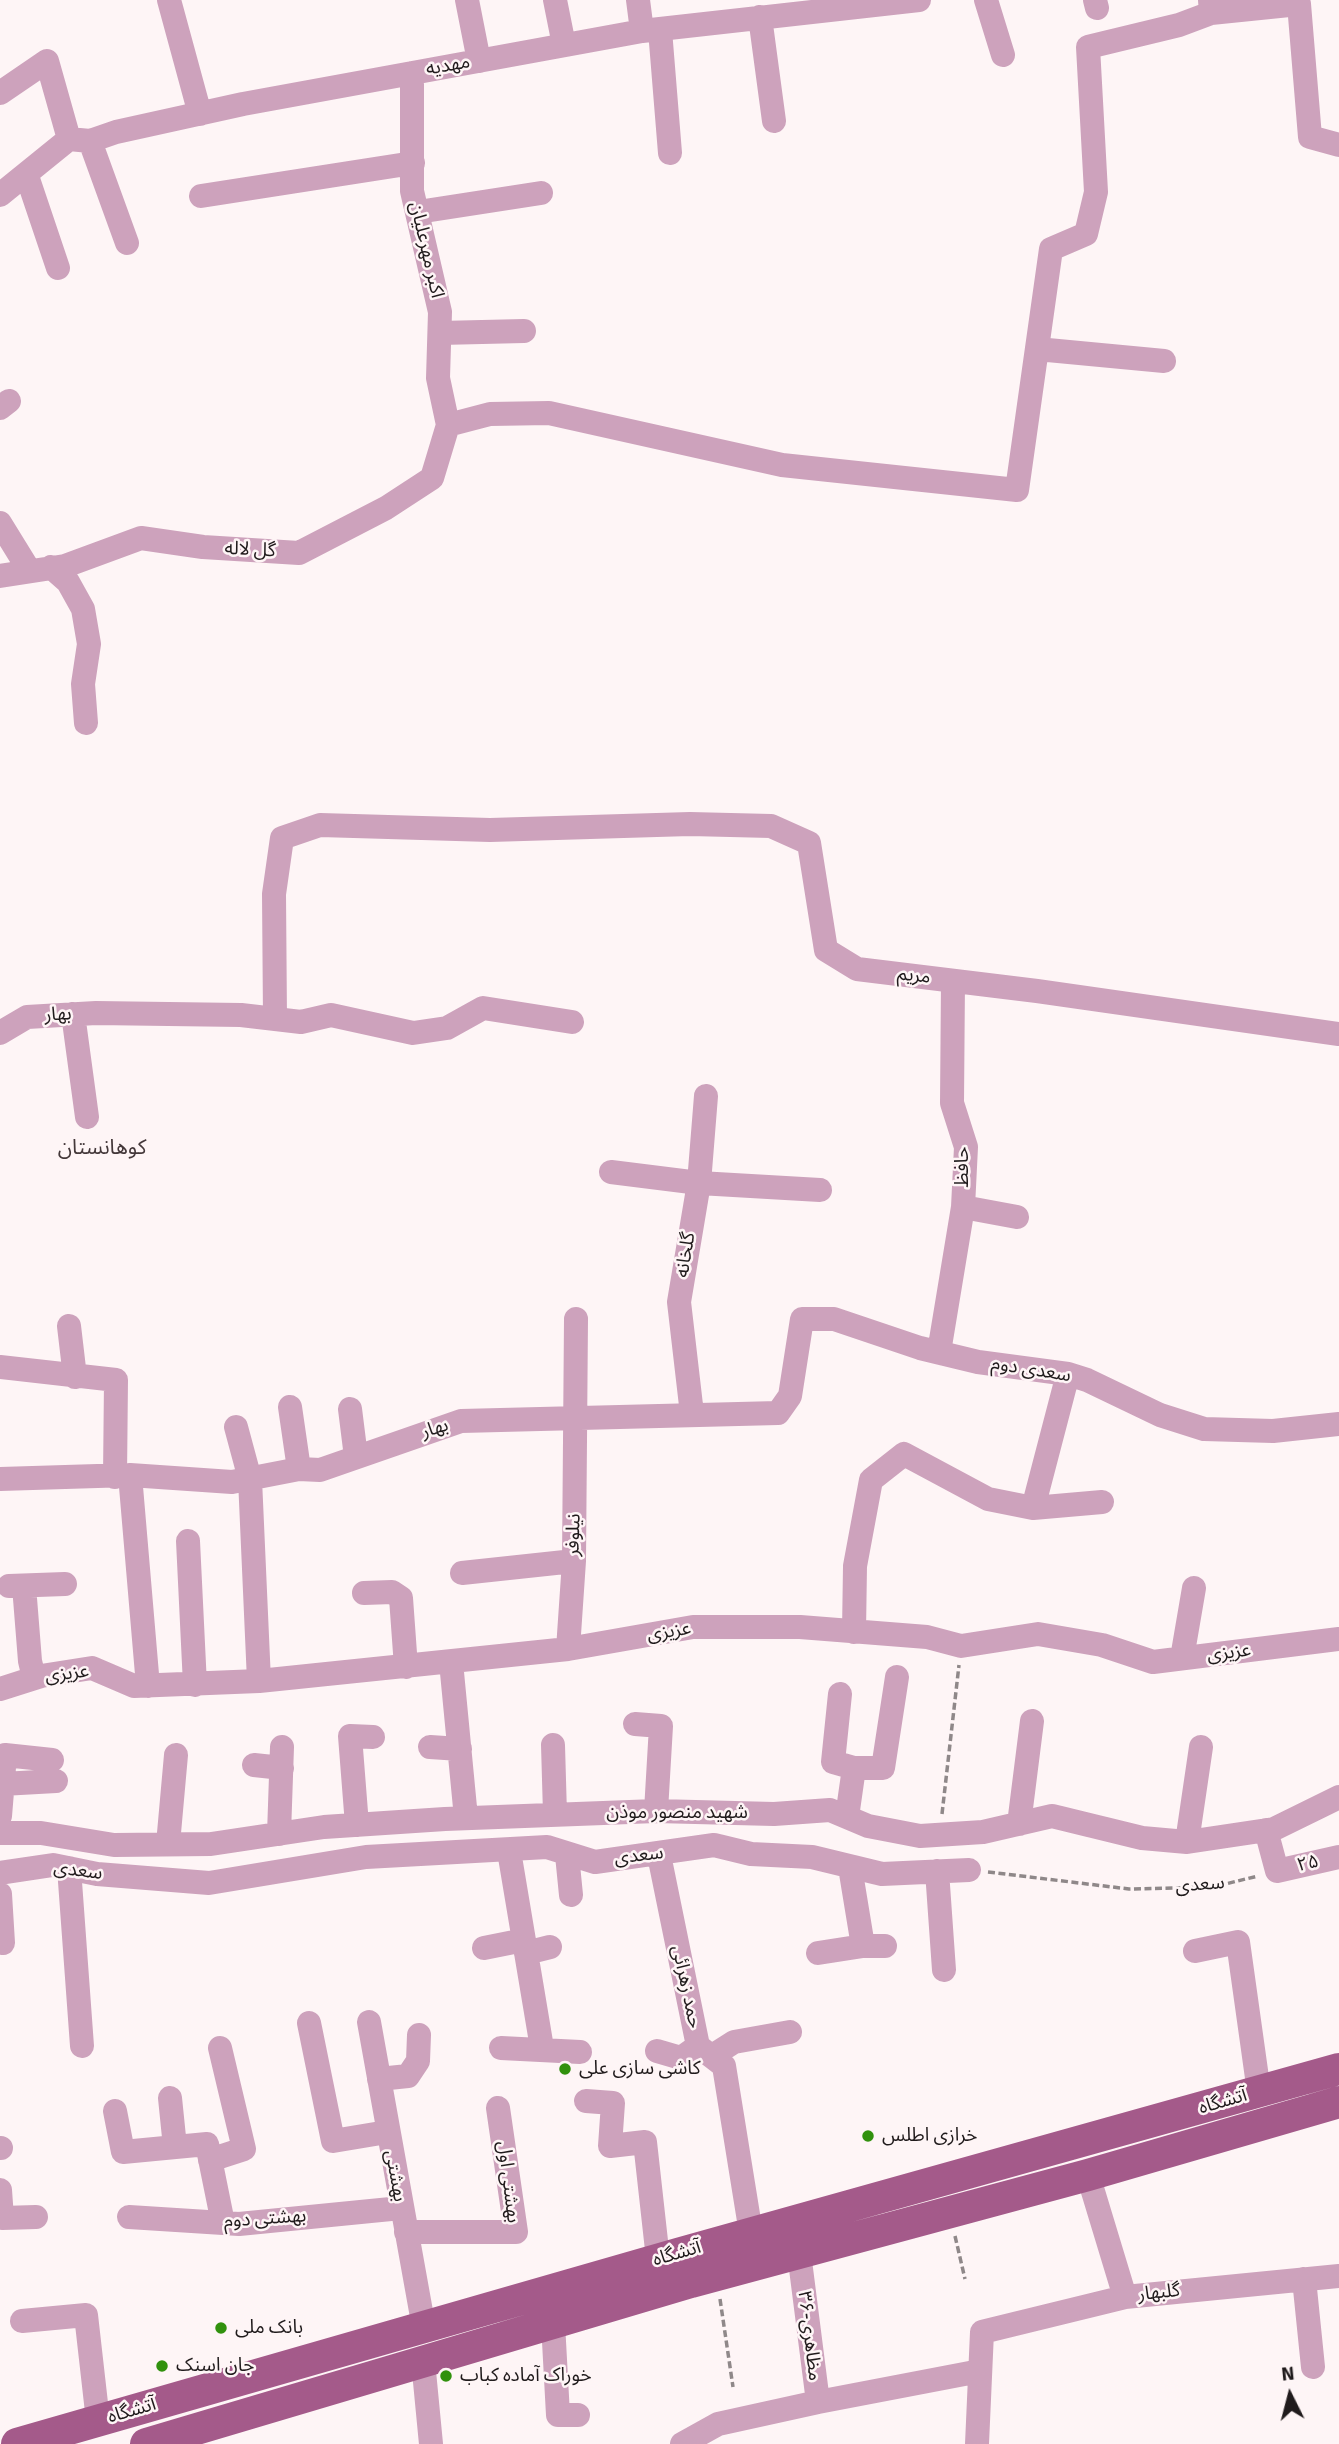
<!DOCTYPE html>
<meta charset="utf-8">
<style>
body{margin:0}
#map{position:relative;width:1339px;height:2444px;overflow:hidden;background:#fef5f6;font-family:Signika,sans-serif}
canvas{display:block}
.north{position:absolute;left:1255px;top:2360px;width:70px;height:70px;-webkit-text-stroke:5px #fef5f6;paint-order:stroke;rotate:354deg;font-size:19px;font-weight:700;line-height:28px;text-align:center;color:#201b1c}
.north::after{content:'';display:block;margin:auto;width:24px;height:32px;background:#201b1c;clip-path:polygon(50% 0,100% 100%,50% 72%,0 100%)}
</style>
<div id="map">
<canvas width="1339" height="2444"></canvas>
<div class="north">N</div>
</div>
<script>
const ctx = document.querySelector('canvas').getContext('2d');
ctx.lineJoin = 'round';
function trace(path, color, width, dash) { ctx.strokeStyle = color; ctx.lineWidth = width; ctx.lineCap = dash ? 'butt' : 'round'; ctx.setLineDash(dash || []); ctx.stroke(path); }
function label(font, color, halo, rows, align = 'center') {
  ctx.font = font + ' Signika,"Noto Sans Arabic",sans-serif'; ctx.lineWidth = 5; ctx.setLineDash([]); ctx.textBaseline = 'middle'; ctx.strokeStyle = halo; ctx.fillStyle = color; for (const [text, x, y, turn = 0] of rows) {
    ctx.save(); ctx.translate(x, y); ctx.rotate((+turn || 0) * Math.PI / 180); ctx.textAlign = isNaN(turn) ? turn : align; if (halo) ctx.strokeText(text, 0, 0); ctx.fillText(text, 0, 0); ctx.restore();
  }
}
const path = new Path2D(`
 M942,1814L959,1665
 M988,1872L1129,1889L1213,1887L1258,1876
 M955,2236L965,2279
 M720,2299L733,2387`);
const minor = new Path2D(`
 M169,0L200,114
 M467,0L479,61
 M555,0L564,45
 M638,0L642,31
 M986,0L1003,55
 M1095,0L1097,8
 M1211,13L1299,4L1310,137L1339,145
 M760,17L774,121
 M660,30L670,153
 M0,93L47,61L69,139
 M90,141L127,243
 M27,176L58,268
 M0,195L69,139L90,141L116,132L243,104L642,31L919,0
 M201,196L413,163
 M418,212L541,193
 M440,333L524,331
 M1037,349L1164,361
 M0,408L9,401
 M448,425L490,414L549,413L782,465L1017,490L1051,249L1086,234L1096,192L1088,47L1179,25L1211,13L1210,0
 M0,523L29,570
 M51,567L68,582L83,609L89,644L83,684L86,723
 M0,576L65,566L141,538L203,547L299,553L386,508L432,478L448,425L438,378L440,312L412,191V73
 M73,1014L87,1117
 M275,1019L274,894L282,838L320,825L490,830L690,824L771,826L809,843L826,950L857,969L1037,991L1339,1034
 M0,1033L27,1017L96,1013L241,1015L301,1022L331,1015L413,1033L447,1028L483,1008L572,1022
 M611,1172L699,1183L820,1190
 M963,1207L1017,1217
 M69,1326L75,1377
 M939,1352L963,1207L966,1147L952,1103L953,981
 M0,1367L116,1380L115,1477
 M290,1407L299,1469
 M350,1409L356,1457
 M692,1414L679,1302L699,1183L706,1096
 M236,1427L250,1479L259,1681
 M130,1475L148,1686
 M0,1479L130,1475L232,1482L299,1469L320,1470L461,1421L778,1413L790,1396L802,1319H834L920,1348L978,1362L1068,1374L1087,1380L1160,1415L1204,1429L1273,1431L1339,1424
 M1033,1508L1102,1502
 M188,1541L195,1685
 M462,1573L574,1561
 M9,1586L65,1584
 M24,1586L30,1661L34,1678
 M364,1593L392,1592L401,1598L406,1667
 M854,1632L855,1566L871,1480L904,1454L988,1499L1033,1508L1068,1374
 M568,1649L574,1561L576,1319
 M1182,1658L1194,1588
 M451,1662L466,1818
 M0,1689L41,1676L92,1668L134,1686L259,1681L568,1649L693,1627H800L927,1637L961,1646L1038,1634L1102,1645L1153,1662L1339,1639
 M840,1694L833,1762L854,1768H883L897,1677
 M635,1724L661,1726L656,1811
 M553,1745L555,1814
 M430,1747L460,1749
 M254,1765L282,1768
 M2,1784L56,1781
 M0,1816L5,1755L52,1760
 M847,1817L854,1768
 M1019,1824L1032,1721
 M357,1825L350,1736L373,1737
 M1266,1830L1277,1871L1339,1857
 M0,1833H41L114,1845L211,1844L324,1827L445,1819L656,1811L774,1814L830,1810L868,1826L920,1836L983,1832L1052,1816L1142,1838L1187,1842L1274,1829L1339,1797
 M279,1834L282,1747
 M1187,1842L1201,1747
 M168,1844L176,1755
 M509,1851L542,2048
 M567,1855L571,1895
 M659,1855L698,2046L724,2066L751,2233
 M850,1867L863,1946
 M69,1868L82,2046
 M937,1871L944,1970
 M0,1873L53,1865L97,1874L209,1883L366,1857L547,1847L595,1862L714,1845L751,1854L812,1857L882,1874L969,1870
 M0,1894L3,1943
 M484,1948L524,1940
 M1195,1951L1238,1942L1259,2092
 M526,1953L550,1947
 M818,1953L863,1946H885
 M369,2022L424,2328
 M309,2023L333,2141L387,2132
 M501,2048L580,2052
 M657,2051L681,2058L698,2046
 M712,2056L734,2042L790,2032
 M379,2079L408,2076L418,2061L419,2035
 M170,2098L175,2147
 M586,2101L613,2103L610,2146L645,2142L658,2259
 M115,2111L123,2152L207,2144L223,2223
 M0,2148H1
 M210,2160L244,2149L220,2048
 M1088,2175L1125,2297
 M0,2190L2,2218L36,2217
 M129,2217L239,2224L401,2208
 M406,2232H516L498,2108
 M1304,2279L1313,2367
 M22,2321L86,2315L98,2421
 M553,2323L558,2415H578
 M423,2361L431,2444
 M818,2402L980,2371
 M682,2444L718,2424L818,2402L799,2253
 M977,2444L982,2332L1125,2297L1339,2276`);
const major = new Path2D(`
 M17,2444L678,2254L1339,2069
 M146,2444L691,2282L1088,2175L1339,2102`);
const markers = [
 [565,2069,7,"#31910d"],
 [868,2136,7,"#31910d"],
 [221,2328,7,"#31910d"],
 [162,2366,7,"#31910d"],
 [446,2376,7,"#31910d"]
];
const streetNames = [
 ["مهدیه",448,66,-10],
 ["اکبر مهرعلیان",426,250,77],
 ["گل لاله",250,550,3],
 ["مریم",914,976,7],
 ["بهار",58,1015,-3],
 ["حافظ",963,1167,-90],
 ["گلخانه",686,1255,-81],
 ["سعدی دوم",1031,1370,9],
 ["بهار",435,1429,-17],
 ["نیلوفر",574,1535,-88],
 ["عزیزی",669,1632,-9],
 ["عزیزی",1229,1653,-7],
 ["عزیزی",67,1674,-7],
 ["شهید منصور موذن",677,1813],
 ["سعدی",639,1856,-7],
 ["۲۵",1308,1864,-13],
 ["سعدی",78,1871,7],
 ["سعدی",1200,1885,-5],
 ["حمد زهرائی",686,1987,78],
 ["آتشگاه",1223,2102,-16],
 ["بهشتی",395,2176,80],
 ["بهشتی اول",508,2182,83],
 ["بهشتی دوم",265,2219,-4],
 ["آتشگاه",677,2254,-16],
 ["گلبهار",1159,2293,-6],
 ["۳۶-مظاهری",809,2336,83],
 ["آتشگاه",132,2411,-16]
];
const poiNames = [
 ["کاشی سازی علی",579,2069],
 ["خرازی اطلس",882,2136],
 ["بانک ملی",235,2328],
 ["جان اسنک",176,2366],
 ["خوراک آماده کباب",460,2376]
];
const neighbourhoodNames = [
 ["کوهانستان",102,1148]
];
trace(path, '#8f8889', 3.5, [7, 3.5]);
trace(minor, '#cda2bc', 24);
trace(major, '#a45a8a', 32);
for (const [x, y, r, color] of markers) { const dot = new Path2D(); dot.arc(x, y, r, 0, 2 * Math.PI); ctx.fillStyle = color; ctx.fill(dot); trace(dot, '#fef5f6', 2.5); }
label('19px', '#201b1c', '#fef5f6', streetNames);
label('19px', '#201b1c', '#fef5f6', poiNames, 'left');
label('21px', '#44383a', '#fef5f6', neighbourhoodNames);
</script>
